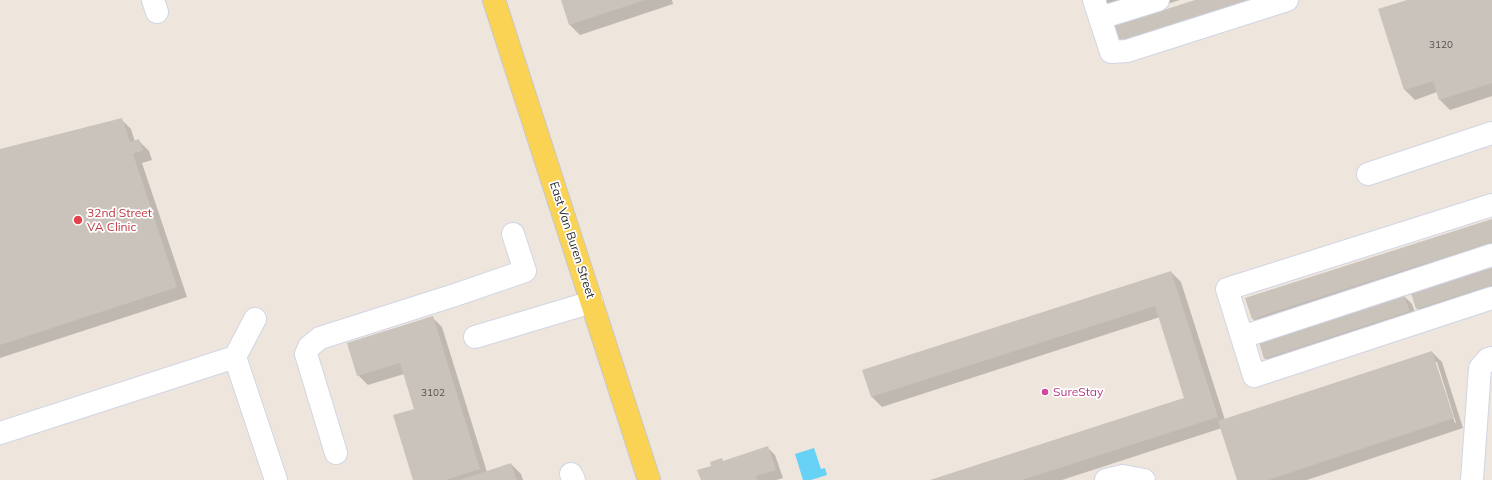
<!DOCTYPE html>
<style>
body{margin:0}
canvas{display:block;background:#eee6dc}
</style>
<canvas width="1492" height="480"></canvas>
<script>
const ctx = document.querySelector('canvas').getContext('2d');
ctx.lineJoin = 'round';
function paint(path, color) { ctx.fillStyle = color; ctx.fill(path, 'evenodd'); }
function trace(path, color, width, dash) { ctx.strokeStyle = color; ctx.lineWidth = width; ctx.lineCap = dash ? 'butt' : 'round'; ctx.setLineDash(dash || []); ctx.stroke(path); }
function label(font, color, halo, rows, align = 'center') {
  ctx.font = font + ' Mulish,sans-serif'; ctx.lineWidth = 3.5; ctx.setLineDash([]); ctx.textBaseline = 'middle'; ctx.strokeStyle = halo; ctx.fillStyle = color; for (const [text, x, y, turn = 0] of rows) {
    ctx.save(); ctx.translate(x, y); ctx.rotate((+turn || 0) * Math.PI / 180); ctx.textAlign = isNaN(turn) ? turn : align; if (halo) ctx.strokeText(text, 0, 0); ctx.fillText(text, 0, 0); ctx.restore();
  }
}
const water = new Path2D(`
 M814,448L821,469L825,468L827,475L811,480H803L795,454Z`);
const shadow = new Path2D(`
 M562,0H672L673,4L580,35L570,25Z
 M1106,0H1180L1119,19L1109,9Z
 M1410,0H1492V96L1450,110L1440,100L1437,92L1415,100L1405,90Z
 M121,119L131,129L135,142L139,141L149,151L152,160L142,163L187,297L0,358V150Z
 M1492,221V255L1262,329L1253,319Z
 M1492,268V295L1425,316L1417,308Z
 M1171,272L1181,282L1225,420L1432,352L1442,362L1463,428L1307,480H1238L1222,428L1062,480H932L1185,398L1160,317L882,407L872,397L864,371ZM1435,362H1437L1456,423H1455Z
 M1404,296L1412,304L1417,319L1273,366L1265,358Z
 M432,317L442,327L487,472L511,464L521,474L523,480H414L415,410L404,374L368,385L358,375Z
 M767,447L775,455L783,478L776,480H702L712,466L721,459L724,462Z`);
const building = new Path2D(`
 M561,0H645L569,25Z
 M1195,0H1263L1120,46L1114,26Z
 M1407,0H1492V83L1439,100L1433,81L1404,90L1378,9Z
 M122,118L130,142L139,139L143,150L133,154L177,287L0,345V149Z
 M1492,219V242L1252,319L1245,298Z
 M1492,267V285L1416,309L1411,293Z
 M1171,271L1218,417L1022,480H930L1184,398L1155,306L871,397L862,370Z
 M1404,295L1410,311L1264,359L1259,342Z
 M433,316L480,469L445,480H413L393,415L414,409L400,363L357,376L347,343Z
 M1432,351L1454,418L1268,480H1237L1218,421Z
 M768,446L776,470L756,476L757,480H701L697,470L711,466L710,462L722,458L723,461Z
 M511,463L517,480H460Z`);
const minor = new Path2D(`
 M153,0L157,12
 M1094,0L1111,52L1127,51L1287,0
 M1100,18L1158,0
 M1368,174L1492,133
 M1492,205L1227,289L1254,376L1492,298
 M475,337L592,302
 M1242,337L1492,255
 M235,357L255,319
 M0,433L235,357L276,480
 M336,453L306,354L309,347L320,338L455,295L525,271L513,234
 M571,474L574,480
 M1106,480L1123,476L1144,480
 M1472,480L1480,368L1488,359L1492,358`);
const major = new Path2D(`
 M494,0L649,480`);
const markers = [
 [78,220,5,"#e0444e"],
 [1045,392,4,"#d1479c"]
];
const numberNames = [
 ["3120",1441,45],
 ["3102",433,393]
];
const healthNames = [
 ["32nd Street",87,213],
 ["VA Clinic",87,227]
];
const streetNames = [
 ["East Van Buren Street",572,240,72]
];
const hotelNames = [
 ["SureStay",1053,392]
];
paint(water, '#68d1f6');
paint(shadow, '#0003');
paint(building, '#c9c3bb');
trace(minor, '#d1d5e4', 24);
trace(major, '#c8c8c8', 24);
trace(minor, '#fff', 22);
trace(major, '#fad355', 22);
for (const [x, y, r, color] of markers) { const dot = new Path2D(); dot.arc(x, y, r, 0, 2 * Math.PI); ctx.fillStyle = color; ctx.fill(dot); trace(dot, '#fff', 1.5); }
label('10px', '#52514f', null, numberNames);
label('12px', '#be3a42', '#fff', healthNames, 'left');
label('12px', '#2b2b2b', '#fff', streetNames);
label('12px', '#b23c85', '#fff', hotelNames, 'left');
</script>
